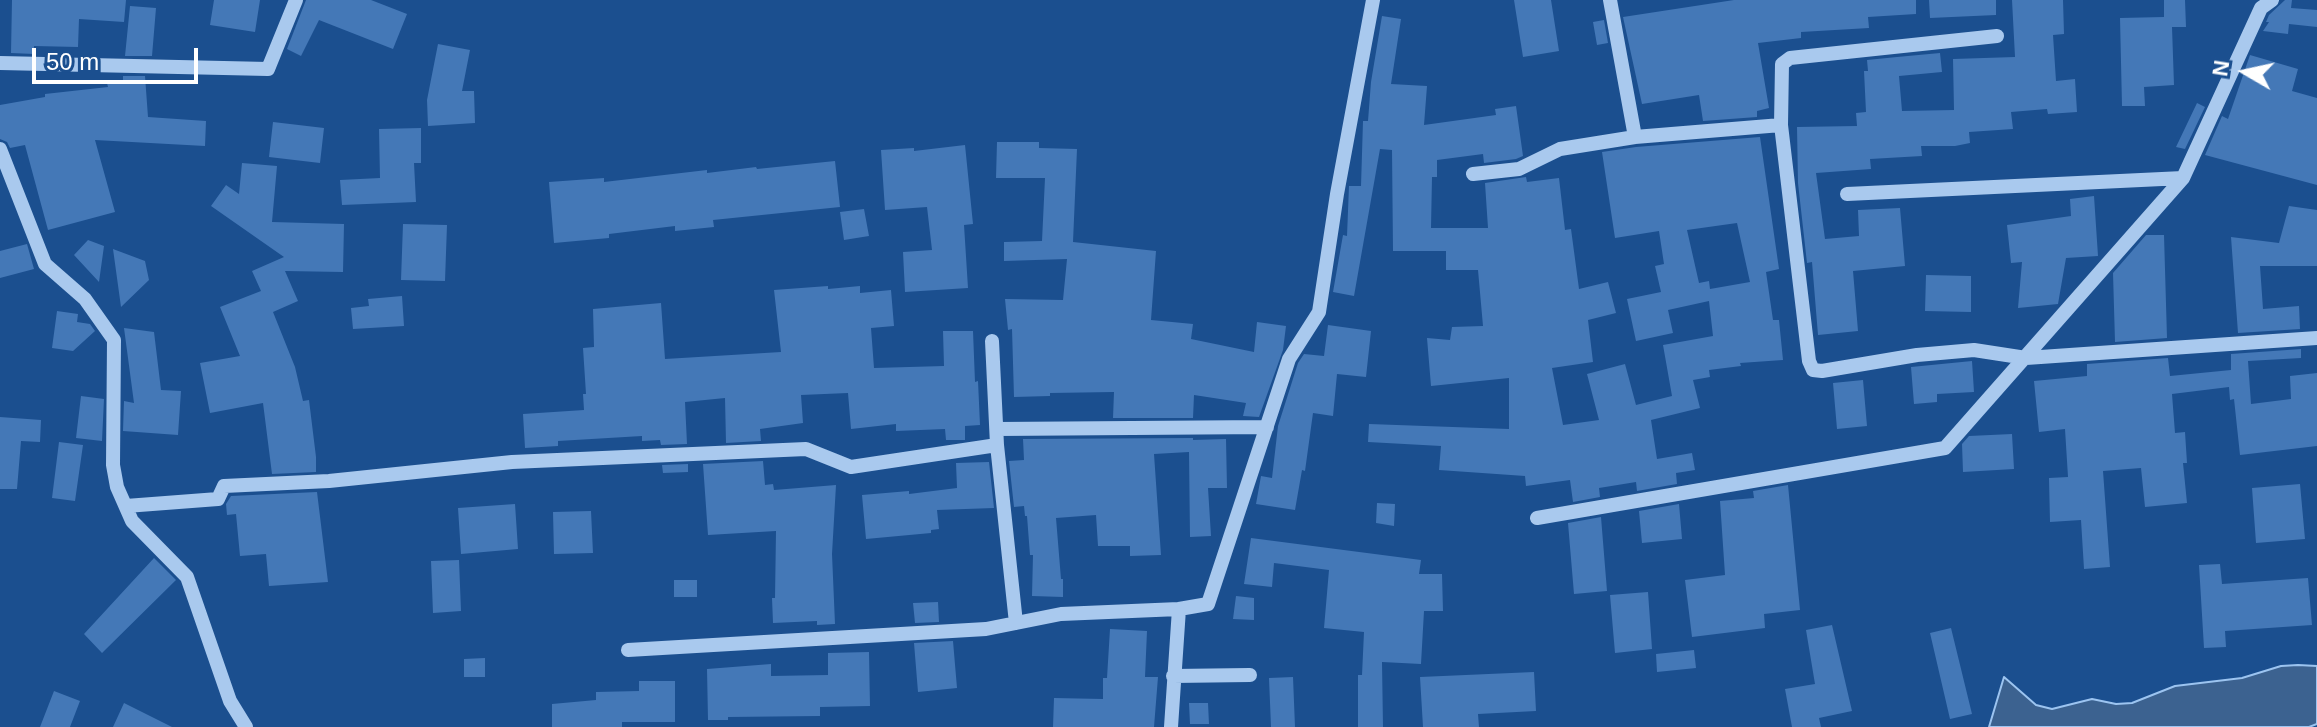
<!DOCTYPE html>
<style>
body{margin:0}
#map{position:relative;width:2317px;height:727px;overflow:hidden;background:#1b4f8f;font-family:Arial,sans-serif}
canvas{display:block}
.north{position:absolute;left:2205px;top:32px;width:80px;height:80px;-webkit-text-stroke:6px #1b4f8f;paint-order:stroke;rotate:279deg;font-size:22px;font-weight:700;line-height:32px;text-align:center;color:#fff}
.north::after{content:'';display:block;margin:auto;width:28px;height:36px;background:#fff;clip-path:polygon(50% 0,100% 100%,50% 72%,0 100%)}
.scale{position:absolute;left:32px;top:48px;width:166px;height:36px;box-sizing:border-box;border:4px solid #fff;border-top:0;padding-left:10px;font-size:24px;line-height:28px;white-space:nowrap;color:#fff;-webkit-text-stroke:6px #1b4f8f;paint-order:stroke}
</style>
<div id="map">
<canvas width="2317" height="727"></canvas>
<div class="north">N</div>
<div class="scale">50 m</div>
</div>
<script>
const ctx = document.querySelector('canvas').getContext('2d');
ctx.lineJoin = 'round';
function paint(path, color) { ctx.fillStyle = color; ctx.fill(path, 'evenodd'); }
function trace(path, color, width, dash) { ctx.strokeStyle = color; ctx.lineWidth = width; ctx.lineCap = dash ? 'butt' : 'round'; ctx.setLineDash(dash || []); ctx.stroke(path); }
const water = new Path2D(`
 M2298,665L2317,666V724L2309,727H1989L2004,677L2036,705L2052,709L2092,699L2116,704L2132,703L2175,686L2242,678L2281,666Z`);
const building = new Path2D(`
 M12,0H126L124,22L79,19L78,47L34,46V54L11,53Z
 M214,0H260L255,32L210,25Z
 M306,0H371L407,14L393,49L319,20L301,56L287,49Z
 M1514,0H1551L1559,51L1523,57Z
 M1734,0H1916V14L1868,17L1869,28L1801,32V38L1758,43L1769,108L1757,111V117L1703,121L1699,95L1642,104L1623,17Z
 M1929,0H1996V15L1930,18Z
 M2012,0H2063L2064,34L2053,35L2056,81L2075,79L2077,112L2048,114L2047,109L2011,112L2013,129L1969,132L1970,143L1955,146H1921L1922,156L1870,159L1871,169L1816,173L1825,239L1859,236L1858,210L1900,208L1905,266L1853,271L1858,331L1818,335L1812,262L1807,263L1798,183L1797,127L1857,126L1856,113L1866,112L1864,71H1868L1867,60L1897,57L1940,53L1942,72L1899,76L1902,111L1954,110L1953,59L2015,57Z
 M2164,0H2185L2186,27H2172L2174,85L2144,87L2145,106H2122L2120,18L2164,17Z
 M2285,0H2292L2291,8L2317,10V27L2289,24L2288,34L2263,31L2269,22H2266L2269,15Z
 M130,6L156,8L152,56H125Z
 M1382,16L1401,19L1391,84L1427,86L1424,125L1496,115L1495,109L1516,106L1523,156L1516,159L1484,163L1483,154L1437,160V177H1432L1431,228H1488L1485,183L1526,177L1527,182L1559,178L1565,230L1571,229L1579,289L1608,282L1616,313L1588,320L1593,362L1552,368L1563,425L1599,420L1587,374L1625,364L1636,405L1672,396L1663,345L1713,336L1709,301L1668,310L1673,333L1636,341L1627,299L1661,292L1655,266L1664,264L1659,231L1615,238L1602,152L1636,147L1760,137L1779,269L1766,272L1773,320H1779L1783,360L1740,363L1741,366L1709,370L1710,377L1693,380L1700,408L1651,420L1657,459L1692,453L1695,470L1676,473L1677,484L1637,491L1636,482L1599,488L1600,497L1573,502L1570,480L1526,486L1525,476L1439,470L1441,446L1368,442L1369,424L1509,429V378L1431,386L1427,338L1450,340L1452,327L1483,326L1478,270H1446V251H1393L1392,150L1380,149L1354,296L1333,292L1343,235L1347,236L1349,186H1361L1363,121H1368L1371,82ZM1737,223L1750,282L1710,289L1709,281L1699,283L1687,230Z
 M1604,20L1608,43L1597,45L1593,22Z
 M438,44L470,50L462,91H474L475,123L428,126L427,100Z
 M2250,55L2298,69L2292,91L2317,98V185L2205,155L2222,116L2228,119Z
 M123,76H145L148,117L206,121L205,146L95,140L115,212L48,230L25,145L10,148L7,142L0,139V105L45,97V94L108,87L107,83L123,82Z
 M2197,103L2205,107L2185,149L2176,147Z
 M273,122L324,128L320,163L269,157Z
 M421,128V163H414L416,202L342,205L340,180L380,178L379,129Z
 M997,142H1039V148L1077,149L1073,242L1156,251L1151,320L1193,324L1191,339L1254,352L1257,322L1286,326L1283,350L1259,417L1243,416L1246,403L1194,395L1193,418H1113L1114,392L1050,393V396L1014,397L1012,329L1008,330L1005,299L1063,300L1067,259L1004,261V242L1042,241L1045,178H996Z
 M965,145L973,224L964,225L968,288L905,292L903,252L932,250L927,207L885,210L881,150L914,148V151Z
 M835,161L840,207L713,220L714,227L675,231V226L609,234V238L554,243L549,182L604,178V182L707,170V173L756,167L757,169Z
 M242,163L277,166L272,222L344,224L343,272L285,271L298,301L273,312L295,367L303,401L309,400L316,457V472L272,474L263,403L210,413L200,363L240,356L220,307L261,291L252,271L284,257L211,206L226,185L239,194Z
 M2094,196L2098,256L2066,258L2058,304L2018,308L2022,262L2011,263L2007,225L2071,216L2070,199Z
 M2289,206L2317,210V266H2260L2263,309L2299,306L2300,329L2238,333L2231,237L2279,243Z
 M864,209L869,236L844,240L840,212Z
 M403,224L447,225L445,281L401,280Z
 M2146,235H2164L2167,338L2115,342L2113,273Z
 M88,240L104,246L99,282L74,255Z
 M27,244L34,269L0,278V251Z
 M113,249L145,261L149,280L121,307Z
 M1926,275L1971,276V312L1925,311Z
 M828,286V289L860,286V293L891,290L894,326L871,328L874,368L944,366L943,331H973L975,382L978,381L980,425L965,426V440H946L945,429L896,431V424L851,429L848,393L801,395L803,423L760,429L761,441L726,443L725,398L685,402L687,444L661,445L660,440L642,441V436L558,441V446L525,448L523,414L584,410L583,394H586L583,348L594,347L593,309L661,303L665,359L781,352L774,290Z
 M402,296L404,326L353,329L351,308L369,306L368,299Z
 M57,311L78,314L77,322L90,324L95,331L73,351L52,348Z
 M1328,325L1371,331L1366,377L1337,374L1333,416L1313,413L1305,471L1302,470L1295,510L1256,504L1261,476L1272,478L1278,426L1298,363L1304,354L1324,356Z
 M124,328L154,332L161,390L181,391L178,435L123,431L124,401L134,403Z
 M2301,349V358L2248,361L2251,404L2291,399L2290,376L2317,373V446L2240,455L2234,399L2230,400L2229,387L2172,394L2175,433L2185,432L2187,463H2183L2187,503L2145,507L2141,468L2103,471L2110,567L2084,569L2081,520L2050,522L2049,478L2068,477L2065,429L2039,432L2034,381L2087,376V364L2168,358L2170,376L2231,370V354Z
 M1972,361L1974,392L1937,394V402L1914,404L1911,367Z
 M1863,380L1867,426L1837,429L1833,383Z
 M81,396L104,399L102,441L76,438Z
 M0,417L41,420L40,442L21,441L17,489H0Z
 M2012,434L2014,469L1963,472L1962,444L1969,436Z
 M1193,438V440L1226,439L1227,488H1208L1211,536L1190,537L1189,452L1154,454L1161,555L1130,556V546H1098L1096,515L1056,518L1061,579H1063V597L1032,596L1033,555H1030L1027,516H1025L1024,506L1014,507L1009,461L1024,460L1023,439Z
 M59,442L83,445L75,501L52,498Z
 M763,461L765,485L773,484L774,490L836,485L832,554L835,624L817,625V621L773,623L772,598H775L776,531L708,535L703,464Z
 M989,462L994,508L937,510L939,529L931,530V533L866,539L862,495L909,491V494L957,488L956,463Z
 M688,464V472L663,473L662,465Z
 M2300,484L2305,539L2256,543L2252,488Z
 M1788,485L1800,610L1764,614L1765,628L1692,637L1685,580L1725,575L1720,501L1754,498L1753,491Z
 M317,492L328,582L269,586L266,554L240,556L236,514L227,515L226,504L231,496Z
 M1377,503L1395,504L1394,526L1376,523Z
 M515,504L518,549L461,554L458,508Z
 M1679,504L1682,539L1642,543L1639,511Z
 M591,511L593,553L554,554L553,512Z
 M1601,517L1607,591L1574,594L1568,523Z
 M1251,538L1421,560L1419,574H1442L1443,611H1424L1421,664L1382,662L1383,727H1358V675H1362L1364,632L1324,628L1329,570L1274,563L1272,587L1244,584Z
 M154,558L176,580L102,653L84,634Z
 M459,560L461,611L433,613L431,561Z
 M2220,564L2222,584L2308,578L2312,625L2225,631L2226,647L2204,648L2199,565Z
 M674,580H697V597H674Z
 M1648,592L1652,649L1615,653L1610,595Z
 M1236,596L1254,598V620L1233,619Z
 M938,602L939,622L915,623L913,603Z
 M1832,625L1852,711L1819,718L1821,727H1792L1785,689L1815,684L1806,630Z
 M1951,628L1972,714L1950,719L1930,633Z
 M1110,629L1147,631L1145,677H1158L1154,727H1053L1054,698L1103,699V678H1107Z
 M953,641L957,688L918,692L914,643Z
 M1694,650L1696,668L1657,672L1656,654Z
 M869,652L870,706L820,707V716L728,717V720H708L707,669L771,664V676L828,675V653Z
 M485,658V677H464V659Z
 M1534,672L1536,711L1478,714L1479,727H1423L1420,677Z
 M1293,677L1295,727H1271L1269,678Z
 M639,681H675V722H622V727H552V704L596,700V692L639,691Z
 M54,691L80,701L70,727H40Z
 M124,703L172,727H113Z
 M1189,703H1208L1209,724H1190Z`);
const minor = new Path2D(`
 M1610,0L1635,137
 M1997,36L1790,58L1782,64L1781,125L1809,361L1813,370L1822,371L1917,355L1974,350L2026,358L2317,338
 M0,63L268,69L296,0
 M0,149L45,264L85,299L114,340L113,465L117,487L132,521L187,577L230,701L246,727
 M1473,174L1519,169L1560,149L1635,137L1781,125
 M1847,194L2183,178
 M992,341L997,445L1016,623
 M997,429L1267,427
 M126,506L218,499L224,486L329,481L512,462L806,449L851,467L997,445
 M1537,518L1945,448L2183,178L2261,8L2272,0
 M628,650L986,629L1061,614L1179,609
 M1173,676L1250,675
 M1171,727L1179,609L1208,604L1289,359L1319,312L1337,194L1373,0`);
paint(water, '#3c6290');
trace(water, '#9cc4f0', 2);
paint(building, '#4478b7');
trace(minor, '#a9c9ee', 14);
</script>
